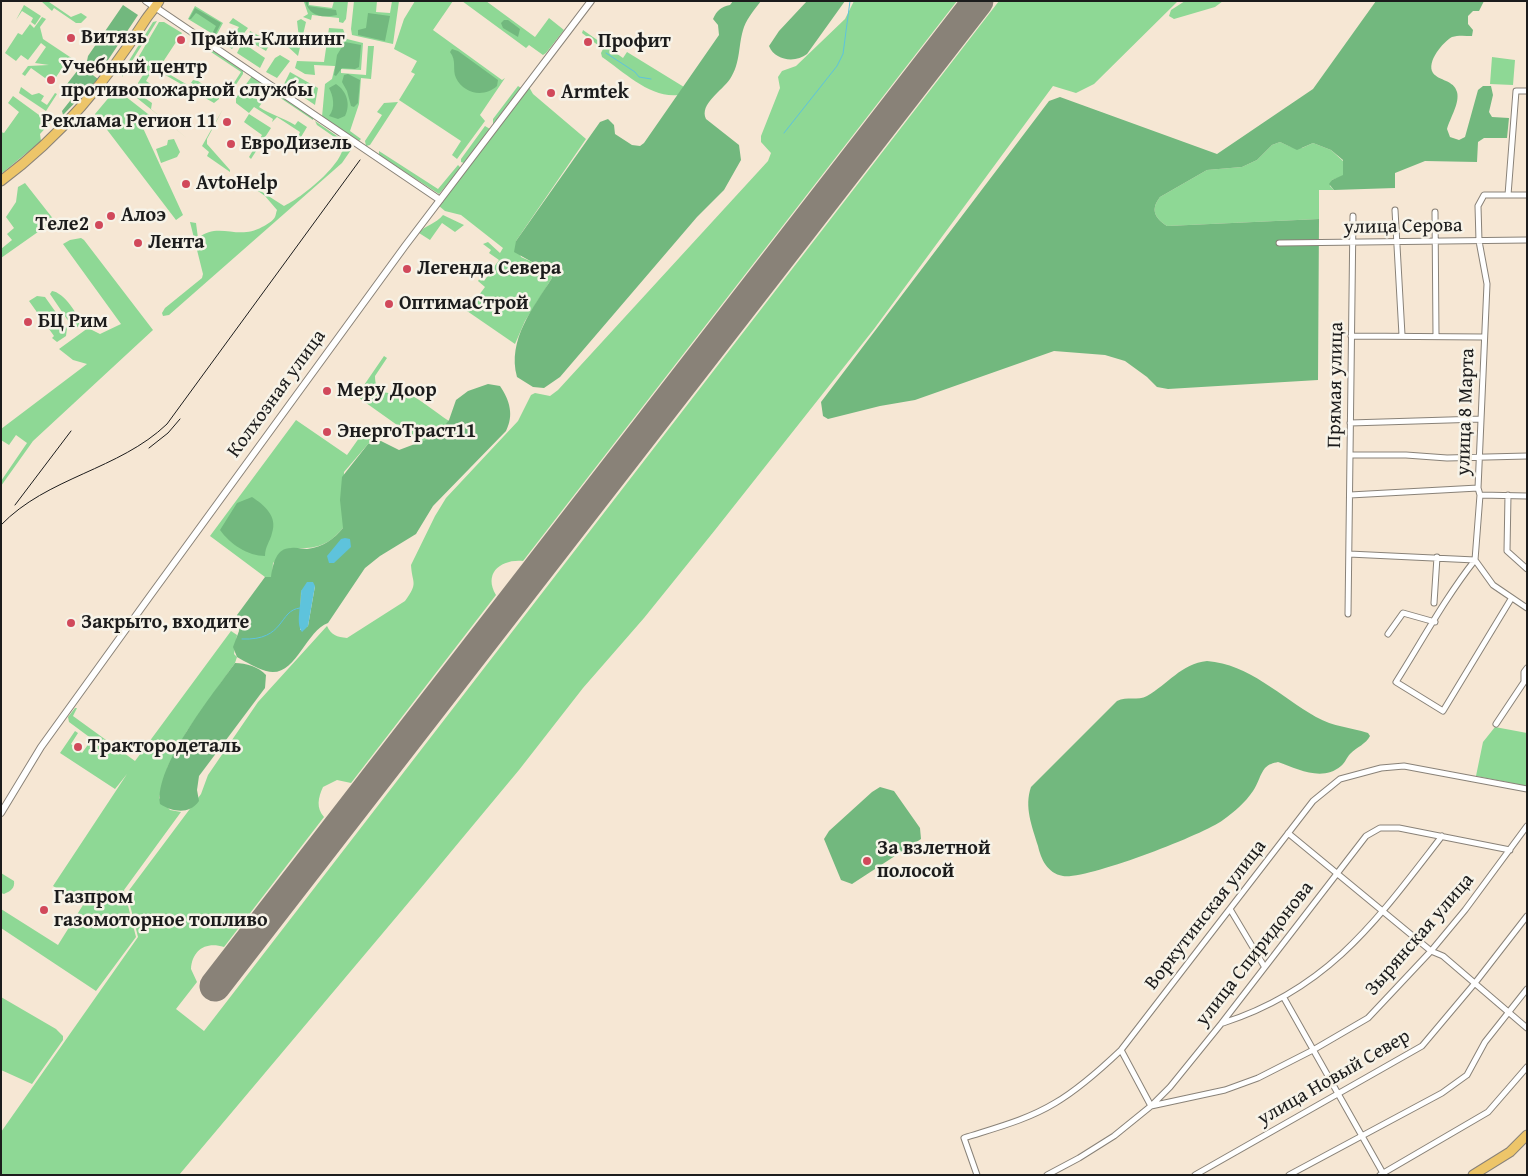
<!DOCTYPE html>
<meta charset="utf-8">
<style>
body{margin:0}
#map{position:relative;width:1528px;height:1176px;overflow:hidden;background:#f6e7d4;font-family:"Gentium Book Plus",serif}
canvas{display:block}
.frame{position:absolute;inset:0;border:2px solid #1c1c1c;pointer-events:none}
</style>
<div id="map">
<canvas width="1528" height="1176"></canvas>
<div class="frame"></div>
</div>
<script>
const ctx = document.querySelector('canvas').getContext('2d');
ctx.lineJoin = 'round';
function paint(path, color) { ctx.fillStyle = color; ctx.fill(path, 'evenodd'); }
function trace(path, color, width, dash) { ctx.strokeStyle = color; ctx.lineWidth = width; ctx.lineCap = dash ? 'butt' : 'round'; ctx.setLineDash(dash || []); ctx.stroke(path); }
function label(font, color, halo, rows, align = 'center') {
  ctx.font = font + ' "Gentium Book Plus",serif'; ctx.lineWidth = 5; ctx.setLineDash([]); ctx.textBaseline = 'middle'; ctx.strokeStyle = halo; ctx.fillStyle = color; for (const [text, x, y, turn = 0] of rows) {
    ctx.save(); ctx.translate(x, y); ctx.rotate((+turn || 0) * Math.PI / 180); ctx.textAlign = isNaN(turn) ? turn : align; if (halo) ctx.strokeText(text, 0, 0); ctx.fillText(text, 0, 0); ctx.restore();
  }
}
const green = new Path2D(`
 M41,1L49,2L71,17L81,13L87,17L81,23H76L54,8L52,11Z
 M300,1H309V5L332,8L334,1H348L346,19L343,23L339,22V18L312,15L311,20L303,17L308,14L304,2Z
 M354,1H377L376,12L390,13L392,1H399L393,44L352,35L351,29Z
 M415,1H453L433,30L502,80L505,78L480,115L485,121L457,159L452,155L461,141L399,100L415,74L411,72L417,61L394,49L404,19Z
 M462,1H486L535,37L549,18L564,30L546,53L543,55L529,45L526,48Z
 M854,1H957L523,561C501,559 483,573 496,595L351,783L337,780L323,787C318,798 316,808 324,817L224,947C206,941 192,950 191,969L197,982L176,1009L204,1031L999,1H1178L1094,84L1076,93L1053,86L874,329L715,530L644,618L583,688L519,770L425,883L179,1175H1V1132L138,937L127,893L201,794L208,775L258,702L327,626C331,635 337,637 347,638L405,601C419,582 412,584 411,565L435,516L446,498L518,421L531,395L535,393L550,396L558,390L768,161L771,153L761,142V136L780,88L778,77L782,71L796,66L845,19Z
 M1185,1H1223L1215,7L1174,19L1169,16L1171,10Z
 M24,5L41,16L35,25L31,22L33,18L22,11L16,20Z
 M195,6L223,23L216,36L188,19Z
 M42,17L46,19L40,27L43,39L79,63L76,67L67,61L52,83L31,68L25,76L22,74L28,66L49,65L35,63L46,47L41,43L28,60L21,55L16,61L5,53L18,33L22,35L30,24L34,28Z
 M233,18L248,28L232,49L217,39L220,37L221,41L227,45L239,27L229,23Z
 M301,19L306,22L298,56L286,45L299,38L297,21Z
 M157,21L122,77V72L153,22Z
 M159,22H164L182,33L157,71L153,69L146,81L152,85L147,91L139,87L138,83L143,75L140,73L143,68L135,63Z
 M329,28L343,29L347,39L363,43L361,70L341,69V73L366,75L368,46H374L371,79L361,78L359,104L350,131L361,139L359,141L322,117L325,84L332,79L335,66L314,65L315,75L305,74L295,68L297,61L324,62Z
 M583,30L623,58L627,52L684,87L678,95C650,98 624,72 602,57L601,53L603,49L582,33Z
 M250,31L271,42L266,51L251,42L249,34Z
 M241,45H246L265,58L260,68L237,53Z
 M207,46L243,70V74L233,89H230L241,72L205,48Z
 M280,55L290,61L277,78L266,72L275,58Z
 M1492,57L1515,60L1513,85L1490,84Z
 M162,70L210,98V95L191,83L193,80L198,81L219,95V99L214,103L160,72Z
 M290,72L318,88L315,105L284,84Z
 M252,76L313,117V120L270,91L259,107C271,115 282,117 295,125L298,121L307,127L301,137H298L300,132L277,117L272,122L273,119L254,107L249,113L236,103V98L241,91H245L258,100L259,98L244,87Z
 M518,86L521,88L493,124V119Z
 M21,87L32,95L39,93L44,96L41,101L47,105L55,93L57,94L46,111L19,93Z
 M529,87L533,94L586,139L516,241L521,257L548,269L552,273V278L525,321L515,344L467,311L485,287L478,281L480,278L484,281L499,260L489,253L491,250L483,244L488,242L500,253L503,248L461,215L445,211L439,206Z
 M116,89L157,121L143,128L183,215L176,220L95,114Z
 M127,90L137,98L142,96L152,103L151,109L188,139Z
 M13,96L50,123L40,134L41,141L1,174V132L4,133L19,112L8,103Z
 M398,102L370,145L366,146L365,141L382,115L377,112L384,103Z
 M223,109L207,139V144L230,170V172L207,156L209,152L202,146Z
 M249,114L271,128L251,159L249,157L262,135L244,122Z
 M315,121L353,147L342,163L169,315L163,316L162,313L165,308L202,278L203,274L190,222L196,223L198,238C219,221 238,241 262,227C266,225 273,221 275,217C276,215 276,212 277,210L265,196L237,176L284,206C300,199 347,162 343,143L317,125Z
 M485,126L490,129L464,163L461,162V159Z
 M174,139L180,152L177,157L161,163L156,149L167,145L168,140Z
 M1280,142L1291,147L1302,148L1313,143L1331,150L1343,161V176L1332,180L1330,186L1334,190H1319V219L1167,226C1155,218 1150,210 1160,197L1207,170L1242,167L1257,160L1272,145Z
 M379,151L438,189L458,165L461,168L439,194L379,155Z
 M25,183L58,225L49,231L45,227L1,258V249L12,240L7,234L14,228L6,217L16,202L18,187Z
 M443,215L464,225L455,232L442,223L430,240L419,233C425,225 436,224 443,215Z
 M81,238L84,240L153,330L33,441L1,486V481L27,443L16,435L9,445L1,440V429L87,364L73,360L59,349L88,328L100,334L121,324L63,244L70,240Z
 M52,291C63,292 80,315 80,326L77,327L71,325L50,294Z
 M37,296L45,297L67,328L66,336L57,342L52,338L54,336L29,301Z
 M384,356L387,358L375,376C375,401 396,390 408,394C421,399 436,413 449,421L436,436L421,442L352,393L355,388L360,391Z
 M296,420L347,455L364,431L377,441L368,444L344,472L343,528C327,547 315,549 291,548L273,563L272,577H265L210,536Z
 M231,631L237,635L234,654L237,657L235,663L187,731L168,766L159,798L170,810L181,812L124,890L136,937L96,991L1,928V909L58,945L83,905L53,886L127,774L115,789L60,753L75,731L78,733L71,744L82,753L92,739L69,722L68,717L75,708H77L73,716L135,761Z
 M1495,727L1527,733V786L1476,776L1483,742Z
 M1,873L14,881C15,888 11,891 4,894L1,893Z
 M1,997L56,1029L63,1036V1040L32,1084L1,1070Z`);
const forest = new Path2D(`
 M305,1H308V6L336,10L337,15C322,18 310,17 305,1Z
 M733,1H761C755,9 748,17 744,27C738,44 741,63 730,79C722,91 699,104 706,119L739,145L741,160L724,190L697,217L560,377L544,388L533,387L517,377C507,340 533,308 552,278V273L514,252L516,241L600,122L608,119L614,125L615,134L632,145L640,146L644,143L719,35L718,25L713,19C717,10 721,7 730,5Z
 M807,1H845L807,54C796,63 775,61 769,46L779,31Z
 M1376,1H1484L1479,11H1473L1468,16V24L1473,30L1472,36C1466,36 1458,35 1452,37C1443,42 1426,62 1433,73C1439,81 1454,80 1457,92C1460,103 1450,118 1447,129L1450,137L1459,140L1465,137L1478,90L1483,86H1491L1493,95L1489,112L1492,117L1509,118L1507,138H1484L1478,142L1477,162L1425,161L1395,173V188L1334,190L1329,184L1332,180L1343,175V160L1331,150L1313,143L1297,150L1280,142L1272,145L1257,160L1242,167L1207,170L1160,197C1150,210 1155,218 1167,226L1319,219L1318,380L1168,389L1157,387L1147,377L1125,361L1105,355L1054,351L915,400L880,406L828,419L823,416L821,402L1049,101L1060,97L1217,154L1313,89Z
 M123,5L138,15L104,66L99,69L87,61L88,56Z
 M195,8L221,23L215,35L212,34L216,26L198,14L196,13L191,19H189Z
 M368,13L390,16L385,41L358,35V30L366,28Z
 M504,20H508L520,29L518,37L503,28L501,23Z
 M345,42L361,45L359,67L355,69L342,68L336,76L334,75L337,55Z
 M452,49L458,51L498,80L497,86C484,98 464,94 456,78C452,69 457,61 450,52Z
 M81,66L98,79L63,115L62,111L77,92L67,84Z
 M348,74L360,80L358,103L354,107L351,106L347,91L342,82L344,75Z
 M336,84C347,91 351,105 345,116L338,119L329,116C336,108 333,95 329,88Z
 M488,384L500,386C510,401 514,415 506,431L433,506L416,534L380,556L365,568L328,623C305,631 295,680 266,671C256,668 246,662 237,657L233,647L239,631L237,615L265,577H271C273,564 276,548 291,548C297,547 302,549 307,549C323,547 334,539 343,528L340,500L342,477L368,444L381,441L399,450L436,436L449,420L456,400L468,391ZM315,586L308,626L300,630L301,591Z
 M252,497C264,505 278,516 272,533C270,542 265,546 265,556C248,556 230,544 220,530L237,503Z
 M1207,661C1249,664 1281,697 1316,717C1334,727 1350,727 1368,733L1370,736C1366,744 1357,747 1350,754C1347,757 1345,763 1341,766C1322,782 1298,769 1278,762C1273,763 1269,764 1265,768C1260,774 1258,784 1253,791C1245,803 1234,812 1223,820C1203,835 1086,880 1063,876C1047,873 1041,859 1038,846C1032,826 1024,807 1031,787L1117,701C1127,696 1138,701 1147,696C1168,684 1181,664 1207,661Z
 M235,663C246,663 259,667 266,675L265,688L199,776L197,790L199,801C189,815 173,812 160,804C154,766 214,693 235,663Z
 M880,787L894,791L920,828L921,839L852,884L841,880L824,839L829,831L872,792Z`);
const water = new Path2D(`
 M345,538L350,539L351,547L334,563H329L327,556L341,539Z
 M307,582H313L315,586L308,626L302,632C295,623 302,602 301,591Z`);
const stream = new Path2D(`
 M606,53L635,72L639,77L651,79
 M784,133L837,66L843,54L850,1
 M242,639C286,641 278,610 300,608`);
const runway = new Path2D(`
 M215,986L978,1`);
const minor = new Path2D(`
 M1508,195L1516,91H1527
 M1527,195H1484L1478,206L1479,241L1487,284L1478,488L1480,495L1475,560L1493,585L1527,608
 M1395,210L1402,335
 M1435,212L1436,335
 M1279,243L1527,240
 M1351,336L1483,337
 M1350,423L1481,419
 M1350,455H1406L1447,458L1527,456
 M1350,495L1478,488
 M1480,495L1527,496
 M1508,495L1507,551L1527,569
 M1349,554L1475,560
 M1475,560C1445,598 1422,641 1396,682L1443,711L1511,599
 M1434,603L1437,557
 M1348,614L1353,216
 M1388,634L1403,613L1435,622
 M1496,724L1524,682V672L1527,668
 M1288,833L1431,951L1443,956L1527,1028
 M1230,909L1264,966
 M1284,998L1384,1175
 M1223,1023C1329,989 1377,920 1442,836
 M1121,1050L1151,1106
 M1151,1106L1225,1090L1258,1078L1313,1050L1368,1018L1431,951L1465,910L1527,826
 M977,1175L964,1138C995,1128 1027,1120 1055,1103C1079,1089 1101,1069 1121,1050L1313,801L1340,779L1381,768L1404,766L1527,789
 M1047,1175L1079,1158L1114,1136L1151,1106L1170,1087L1221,1024L1366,836L1380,828H1399L1510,850
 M1195,1175L1422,1046L1475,983L1527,916
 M1289,1175L1442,1093L1467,1075L1485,1042L1527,989
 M1380,1175L1488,1112L1527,1067`);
const tertiary = new Path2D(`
 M146,1L440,200
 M1,813L41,747L150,596L405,246L591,1`);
const primary = new Path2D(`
 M1,181C61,136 106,82 146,19C150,13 155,8 159,1
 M1473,1175L1510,1152L1527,1135`);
const rail = new Path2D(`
 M149,448L168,433L180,419
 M15,505L71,431
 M1,525C47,477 119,470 167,424L360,160`);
const markers = [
 [71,38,5,"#d1495b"],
 [181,40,5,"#d1495b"],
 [588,42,5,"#d1495b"],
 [51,80,5,"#d1495b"],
 [551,93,5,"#d1495b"],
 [227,122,5,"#d1495b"],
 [231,144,5,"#d1495b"],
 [186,184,5,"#d1495b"],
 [111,216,5,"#d1495b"],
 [99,225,5,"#d1495b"],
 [138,243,5,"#d1495b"],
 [407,269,5,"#d1495b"],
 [389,304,5,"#d1495b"],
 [28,322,5,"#d1495b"],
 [327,391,5,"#d1495b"],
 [327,432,5,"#d1495b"],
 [71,623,5,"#d1495b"],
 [78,747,5,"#d1495b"],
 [867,861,5,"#d1495b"],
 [44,910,5,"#d1495b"]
];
const poiNames = [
 ["Витязь",81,38],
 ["Прайм-Клининг",191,40],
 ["Профит",598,42],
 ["Учебный центр",61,68],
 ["противопожарной службы",61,91],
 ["Armtek",561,93],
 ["Реклама Регион 11",217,122,"right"],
 ["ЕвроДизель",241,144],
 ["AvtoHelp",196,184],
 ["Алоэ",121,216],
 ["Теле2",89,225,"right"],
 ["Лента",148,243],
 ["Легенда Севера",417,269],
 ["ОптимаСтрой",399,304],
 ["БЦ Рим",38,322],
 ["Меру Доор",337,391],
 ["ЭнергоТраст11",337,432],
 ["Закрыто, входите",81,623],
 ["Трактородеталь",88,747],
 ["За взлетной",877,849],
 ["полосой",877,872],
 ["Газпром",54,898],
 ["газомоторное топливо",54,921]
];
const streetNames = [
 ["улица Серова",1403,227,-1],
 ["Прямая улица",1336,385,-89],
 ["Колхозная улица",277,394,-54],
 ["улица 8 Марта",1466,412,-88],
 ["Воркутинская улица",1206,915,-52],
 ["Зырянская улица",1420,935,-49],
 ["улица Спиридонова",1255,954,-52],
 ["улица Новый Север",1334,1078,-30]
];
paint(green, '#8ed895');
paint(forest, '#72b87e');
paint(water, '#5ec3dc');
trace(stream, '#5ec3dc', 1);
trace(runway, '#898278', 31);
trace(minor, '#898278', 7);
trace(tertiary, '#898278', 8);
trace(primary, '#898278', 11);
trace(minor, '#fff', 5);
trace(tertiary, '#fff', 6);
trace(primary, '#edc569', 9);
trace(rail, '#1c1c1c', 1);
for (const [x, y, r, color] of markers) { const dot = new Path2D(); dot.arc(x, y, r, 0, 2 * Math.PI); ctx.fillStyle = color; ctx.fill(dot); trace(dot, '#f7f3e8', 2); }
label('bold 20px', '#1c1c1c', '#f7f3e8', poiNames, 'left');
label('20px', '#1c1c1c', '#f7f3e8', streetNames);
</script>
